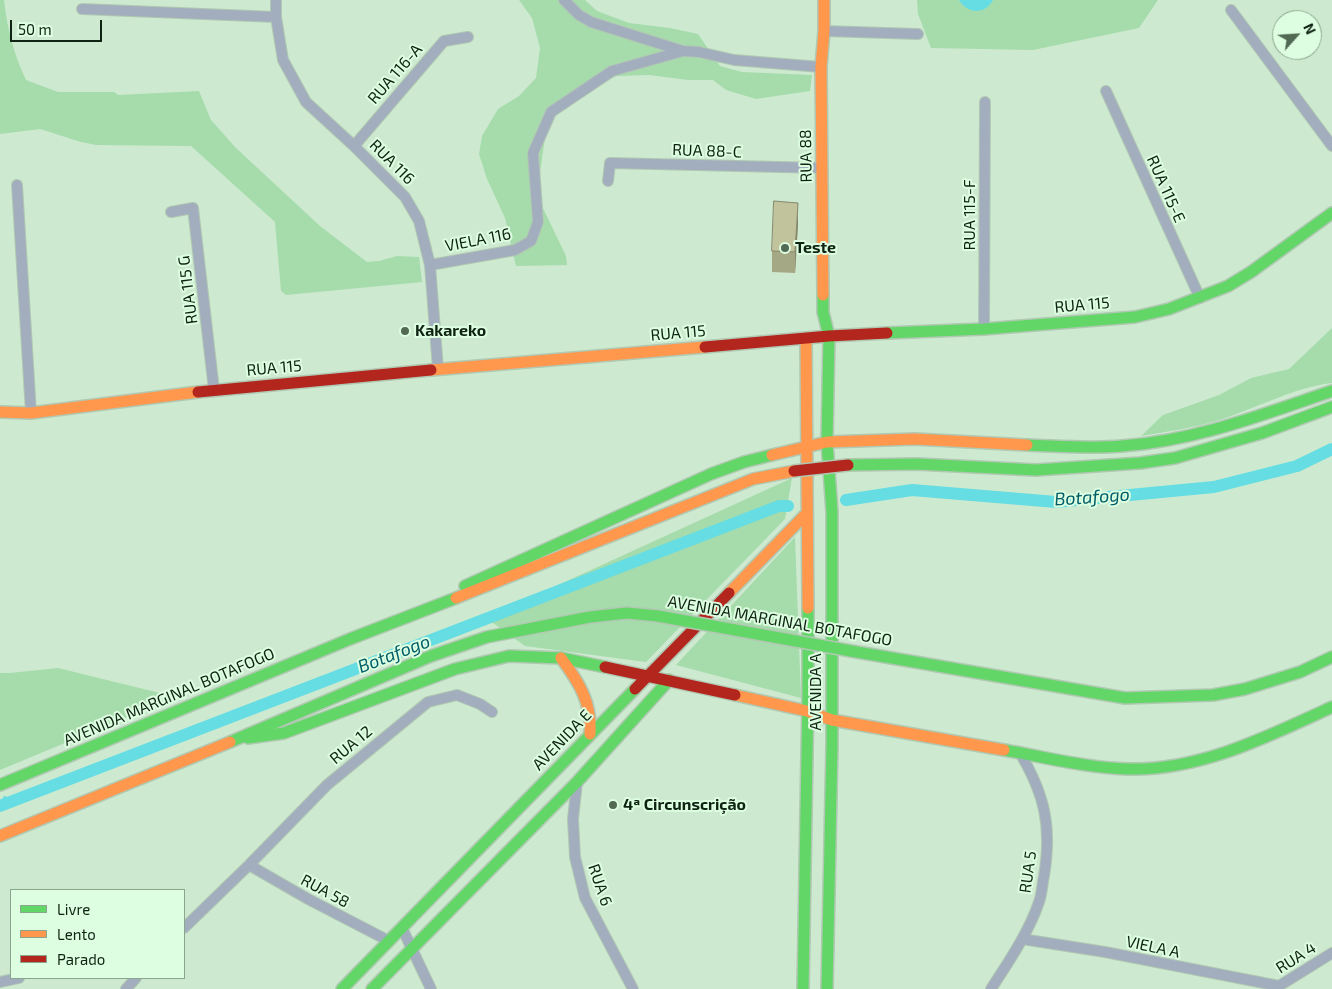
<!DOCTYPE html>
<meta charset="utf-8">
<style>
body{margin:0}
#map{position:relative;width:1332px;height:989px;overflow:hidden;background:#cdead0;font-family:"Exo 2",sans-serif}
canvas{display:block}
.legend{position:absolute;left:10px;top:889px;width:175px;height:90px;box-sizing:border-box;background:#ddfee0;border:1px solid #8ba68e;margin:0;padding:6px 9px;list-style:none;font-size:15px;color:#0f2312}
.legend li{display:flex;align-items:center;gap:10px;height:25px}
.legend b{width:25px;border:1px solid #8ba68e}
.north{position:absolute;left:1272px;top:10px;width:50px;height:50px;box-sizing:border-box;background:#ddfee0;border:1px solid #8ba68e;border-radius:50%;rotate:64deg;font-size:14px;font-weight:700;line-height:20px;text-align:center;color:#0f2312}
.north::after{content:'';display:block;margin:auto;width:18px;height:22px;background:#526954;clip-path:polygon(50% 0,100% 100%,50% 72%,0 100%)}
.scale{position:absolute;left:10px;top:20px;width:92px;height:22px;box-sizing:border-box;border:2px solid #0f2312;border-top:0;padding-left:6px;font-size:15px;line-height:18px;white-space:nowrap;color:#0f2312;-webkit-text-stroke:4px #ddfee0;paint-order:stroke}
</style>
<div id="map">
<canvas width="1332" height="989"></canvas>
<ul class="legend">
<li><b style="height:6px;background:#63d668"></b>Livre</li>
<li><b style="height:6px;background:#ff974d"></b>Lento</li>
<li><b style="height:6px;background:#b3261e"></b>Parado</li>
</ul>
<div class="north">N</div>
<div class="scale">50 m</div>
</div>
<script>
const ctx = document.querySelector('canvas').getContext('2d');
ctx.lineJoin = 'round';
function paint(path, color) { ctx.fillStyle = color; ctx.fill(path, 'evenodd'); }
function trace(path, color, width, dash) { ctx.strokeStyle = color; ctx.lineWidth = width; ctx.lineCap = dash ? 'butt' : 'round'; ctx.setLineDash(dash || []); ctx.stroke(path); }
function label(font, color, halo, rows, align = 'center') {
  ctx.font = font + ' "Exo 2",sans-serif'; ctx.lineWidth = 4; ctx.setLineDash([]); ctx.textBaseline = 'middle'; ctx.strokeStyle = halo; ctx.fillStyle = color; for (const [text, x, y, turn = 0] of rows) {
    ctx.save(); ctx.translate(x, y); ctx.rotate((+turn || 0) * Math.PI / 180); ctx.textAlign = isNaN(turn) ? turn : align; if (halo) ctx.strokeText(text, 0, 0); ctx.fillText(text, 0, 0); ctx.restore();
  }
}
const green = new Path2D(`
 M0,0H4C7,28 14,55 26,80L58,92H114L118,95L199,91L211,120L236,148L320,226L367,262L379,261L397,256L419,257L422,282L286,295L281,291L275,222L191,146L96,145L81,142L40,129L0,134Z
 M519,0H585L597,11L629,23L670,28L698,34L720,66L742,72L812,75L810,91L756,99L726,90L713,80H688L649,75L617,76L585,89L547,123L539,180L542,206L566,256L567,265L516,266L505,218L487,179L479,154L482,136L498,109L519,96L536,78L540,48L532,18Z
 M917,0H1158L1139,28L1033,50L931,48L918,14Z
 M1332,328V383C1292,388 1255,409 1216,421C1192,428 1166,432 1141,436L1163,415L1219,395L1251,378L1289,369Z
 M792,478L785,519L646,662L525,646L486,618Z
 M795,537L801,698L676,665Z
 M58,668L164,694L154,706L0,770V673H10Z`);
const water = new Path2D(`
 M959,0H993C985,15 967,14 959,0Z`);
const stream = new Path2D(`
 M5,798L8,803`);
const canal = new Path2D(`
 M846,500L912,490L1056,502L1214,487L1297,466L1332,449
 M0,806L779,506H788`);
const street = new Path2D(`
 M276,0V17L283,60L306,102L354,146L405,197L419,221L430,265L438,369
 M564,0L579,15L591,22L683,51L699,52L734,60L821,67
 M82,9L276,17
 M1231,10L1332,146
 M824,31L918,34
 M1106,91L1200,298
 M354,146L444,41L468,37
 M608,181L610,163L822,168
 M17,185L31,413
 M171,212L193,208L214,390
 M430,265L515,250L531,241L538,222L533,153L551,112L612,71L683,51
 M984,329L985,102
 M577,782L573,819L575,857L585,898L633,989
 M249,865L308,899L389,941
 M184,928L249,865L327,785L428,702L457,695L480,704L492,712
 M402,928L431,989
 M1022,939L1105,952L1279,986
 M0,982L19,978
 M126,989L136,978
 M991,989C1008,963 1029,932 1039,902C1042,894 1042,885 1044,876C1052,827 1045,795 1020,753
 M1277,989L1279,986L1332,953`);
const fast = new Path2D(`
 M823,295V312L829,336L827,442L832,512V745L827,989
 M887,333L984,329L1135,317L1169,309L1228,286L1251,272L1332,213
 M1027,445C1059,446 1090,449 1122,446C1195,441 1264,414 1332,391
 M848,465L917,464L1036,470L1140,463L1175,458L1262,433L1332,407
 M465,586L711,474L744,462L772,455
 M851,651L1125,698L1213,695L1245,689L1300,672L1332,657
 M248,738L284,733L455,669L509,656L561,658L605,667
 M230,742L431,656L487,637L590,617L627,613L658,616
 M1004,750C1045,757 1087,768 1128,769C1200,771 1269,736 1332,707
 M0,785L350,639L456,598
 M342,989L635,689
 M372,989L577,782L669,680
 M803,989L808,695V608`);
const slow = new Path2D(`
 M823,295L821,67L824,31V0
 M806,339L808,608
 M431,370L705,347
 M0,412L31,413L198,392
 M772,455L827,442L915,439L1027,445
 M729,593L806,514
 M456,598L753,479L794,471
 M561,658C579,682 592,703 590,734
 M735,695L807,711L832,720L1004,750
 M0,836L230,742`);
const jam = new Path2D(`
 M705,347L829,336L887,333
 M198,392L431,370
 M605,667L735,695
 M635,689L729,593`);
const fastBridge = new Path2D(`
 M658,616L851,651`);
const jamBridge = new Path2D(`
 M794,471L848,465`);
const wall = new Path2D(`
 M798,224L795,273L772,272V251Z`);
const shadedWall = new Path2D(`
 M798,203V224L795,273V252Z`);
const building = new Path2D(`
 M774,201L798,203L795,252L772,251Z`);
const markers = [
 [785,248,5,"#526954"],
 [405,331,5,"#526954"],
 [613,805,5,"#526954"]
];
const streetNames = [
 ["RUA 116-A",395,74,-49],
 ["RUA 88-C",707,151,2],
 ["RUA 88",806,156,-91],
 ["RUA 116",392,162,45],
 ["RUA 115-E",1166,189,66],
 ["RUA 115-F",970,215,-90],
 ["VIELA 116",478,240,-11],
 ["RUA 115 G",188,290,-97],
 ["RUA 115",1082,305,-5],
 ["RUA 115",678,333,-5],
 ["RUA 115",274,368,-5],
 ["AVENIDA MARGINAL BOTAFOGO",780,621,10],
 ["AVENIDA A",816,692,-90],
 ["AVENIDA MARGINAL BOTAFOGO",169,697,-23],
 ["AVENIDA E",562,740,-46],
 ["RUA 12",351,745,-40],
 ["RUA 5",1028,872,-82],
 ["RUA 6",600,885,71],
 ["RUA 58",325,891,28],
 ["VIELA A",1153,947,12],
 ["RUA 4",1296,958,-32]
];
const poiNames = [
 ["Teste",795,248],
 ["Kakareko",415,331],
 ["4ª Circunscrição",623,805]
];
const waterNames = [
 ["Botafogo",1092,497,-4],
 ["Botafogo",394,654,-21]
];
paint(green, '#a6dbac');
paint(water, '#65dde3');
trace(stream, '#65dde3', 4);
trace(canal, '#65dde3', 12);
trace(street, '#b1c8b3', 12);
trace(fast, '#b1c8b3', 14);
trace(slow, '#b1c8b3', 14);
trace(jam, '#b1c8b3', 14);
trace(street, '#a2aebd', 10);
trace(fast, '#63d668', 11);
trace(slow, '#ff974d', 11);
trace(jam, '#b3261e', 11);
trace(fastBridge, '#b1c8b3', 14, []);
trace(jamBridge, '#b1c8b3', 14, []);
trace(fastBridge, '#63d668', 11);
trace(jamBridge, '#b3261e', 11);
paint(wall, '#a5a885');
paint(shadedWall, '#86886c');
paint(building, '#c0c39b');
trace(building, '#86886c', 1);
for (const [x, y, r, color] of markers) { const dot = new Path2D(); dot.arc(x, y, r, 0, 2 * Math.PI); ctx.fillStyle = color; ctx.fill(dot); trace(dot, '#ddfee0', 2); }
label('16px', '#0f2312', '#ddfee0', streetNames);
label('bold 16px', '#0f2312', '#ddfee0', poiNames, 'left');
label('italic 18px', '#005d67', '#ddfee0', waterNames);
</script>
